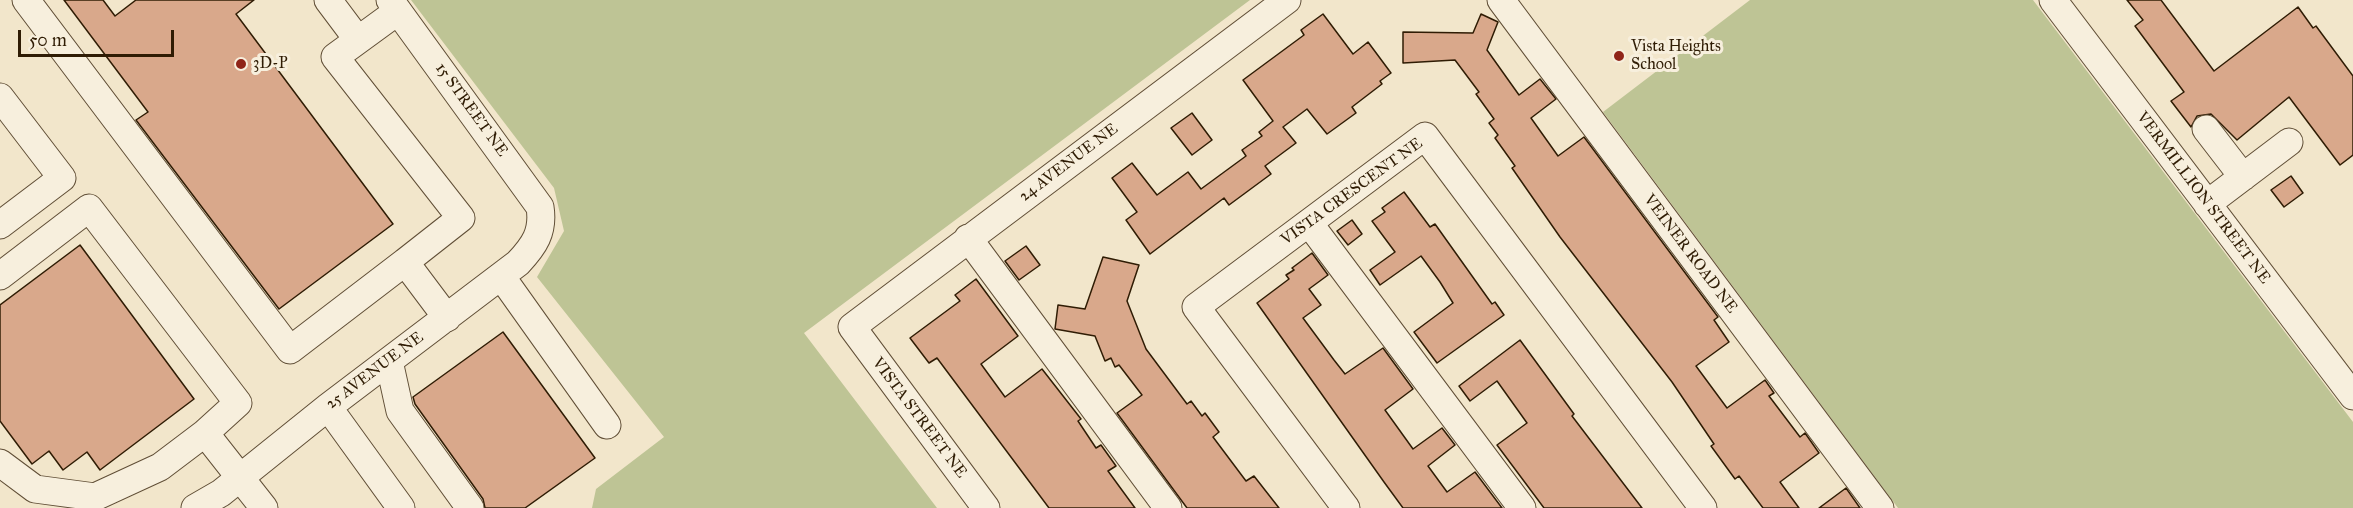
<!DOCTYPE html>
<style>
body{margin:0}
#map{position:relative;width:2353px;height:508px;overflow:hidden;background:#f2e6cb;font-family:"IM FELL Great Primer",serif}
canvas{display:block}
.scale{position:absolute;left:18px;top:30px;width:156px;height:27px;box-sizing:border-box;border:3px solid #2f1c04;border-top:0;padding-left:8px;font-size:18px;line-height:21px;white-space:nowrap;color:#2f1c04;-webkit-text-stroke:4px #f7efdd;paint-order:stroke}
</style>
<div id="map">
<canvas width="2353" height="508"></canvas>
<div class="scale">50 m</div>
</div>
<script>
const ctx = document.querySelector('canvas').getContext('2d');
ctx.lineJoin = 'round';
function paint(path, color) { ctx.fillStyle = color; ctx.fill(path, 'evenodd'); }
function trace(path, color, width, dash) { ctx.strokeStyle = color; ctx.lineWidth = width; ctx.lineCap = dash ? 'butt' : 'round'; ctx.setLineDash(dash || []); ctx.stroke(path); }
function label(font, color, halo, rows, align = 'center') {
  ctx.font = font + ' "IM FELL Great Primer",serif'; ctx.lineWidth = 6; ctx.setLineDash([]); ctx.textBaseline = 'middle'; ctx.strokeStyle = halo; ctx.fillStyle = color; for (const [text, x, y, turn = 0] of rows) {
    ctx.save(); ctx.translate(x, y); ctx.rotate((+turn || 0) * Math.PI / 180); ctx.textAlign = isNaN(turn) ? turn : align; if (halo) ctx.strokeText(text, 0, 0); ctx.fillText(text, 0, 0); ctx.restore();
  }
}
const green = new Path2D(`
 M411,0H1250L804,333L937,508H592L596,489L664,437L537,277L564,231L554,188Z
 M1750,0H2033L2353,422V508H1898L1603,112Z`);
const building = new Path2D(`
 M64,0H103L115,16L136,0H254L236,14L393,224L279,309L136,120L148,112Z
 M2127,0H2161L2214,71L2298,7L2313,28L2316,26L2353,76V155L2340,165L2289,97L2237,140L2211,114L2197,116L2191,127L2171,101L2184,92L2135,26L2143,20Z
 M1323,14L1353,54L1368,42L1391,73L1380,81L1382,84L1352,107L1356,113L1327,134L1307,109L1283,127L1296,143L1265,166L1271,174L1229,205L1224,198L1150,254L1126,220L1137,212L1112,178L1132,163L1157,195L1188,172L1201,189L1246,156L1242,150L1262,136L1259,132L1273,121L1243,80L1304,35L1301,30Z
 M1481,14L1498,22L1487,50L1519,95L1540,79L1556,99L1531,118L1558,156L1584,137L1718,317L1714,320L1729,342L1696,366L1727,408L1765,380L1774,393L1769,396L1800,437L1805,433L1819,453L1780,482L1799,508H1763L1739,476L1735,479L1711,446L1714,444L1672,382L1560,237L1512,168L1515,166L1495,138L1498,135L1489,123L1494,119L1476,94L1479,92L1455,60L1403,63V32L1473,33Z
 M1192,113L1212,140L1192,155L1171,128Z
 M2291,176L2303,193L2284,207L2271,190Z
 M1404,192L1430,227L1435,224L1492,304L1495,302L1504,315L1437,363L1414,332L1453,303L1440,282L1421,256L1380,285L1370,270L1395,252L1372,221L1385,212L1382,208Z
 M1352,220L1362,234L1348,245L1337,231Z
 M80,245L194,399L100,470L87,452L63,470L49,451L32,464L0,421V305Z
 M1026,246L1040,265L1019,280L1005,261Z
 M1312,253L1328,275L1309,289L1321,305L1303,318L1334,360L1345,374L1383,348L1413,389L1385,410L1413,449L1442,428L1455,445L1428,466L1447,492L1475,472L1502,508H1403L1384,482L1257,303L1289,279L1286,275L1294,270L1292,268Z
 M1103,257L1139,265L1127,301L1146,349L1187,404L1191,401L1202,416L1205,413L1219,432L1213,437L1246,481L1254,476L1279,508H1187L1117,413L1142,395L1119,365L1115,367L1111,358L1105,361L1095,336L1055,329L1058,305L1085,309Z
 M976,279L1018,336L981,364L1005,397L1042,369L1081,419L1078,421L1096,448L1101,445L1116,466L1108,471L1135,508H1049L937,358L929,363L910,338L960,301L955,295Z
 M503,332L595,458L525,508H485L483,499L415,404L413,397Z
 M1520,340L1574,414L1572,416L1642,508H1544L1497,445L1527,423L1497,381L1470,401L1459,386Z
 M1846,488L1860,508H1819Z`);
const minor = new Path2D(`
 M26,0L290,350L405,262L447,318
 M328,0L358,40
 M1501,0L1880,508
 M2053,0L2353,396
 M398,11L335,57L461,218L405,262
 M0,97L62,178L0,225
 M2206,129L2243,177
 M2207,204L2289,142
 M1309,223L1522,508
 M968,238L1168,508
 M0,276L89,208L238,403L205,433
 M501,276L607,425
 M389,361L400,411L470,508
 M328,407L401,508
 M0,463L35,489L95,497L160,467L205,433L264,508
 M195,508L221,493L328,407L518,263C534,246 544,232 540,207L390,0
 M986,508L852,327L1287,0
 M1346,508L1196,307L1425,136L1703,508`);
const markers = [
 [1619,56,6,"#8f2418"],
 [241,64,6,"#8f2418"]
];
const poiNames = [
 ["Vista Heights",1631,47],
 ["School",1631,65],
 ["3D-P",253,64]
];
const streetNames = [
 ["15 STREET NE",471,110,54],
 ["24 AVENUE NE",1069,163,-37],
 ["VISTA CRESCENT NE",1352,192,-36],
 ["VERMILLION STREET NE",2203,198,53],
 ["VEINER ROAD NE",1690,254,53],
 ["25 AVENUE NE",375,371,-37],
 ["VISTA STREET NE",919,418,53]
];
paint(green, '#bec495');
paint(building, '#d9a88b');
trace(building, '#2f1c04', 1.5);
trace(minor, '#604e36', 29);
trace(minor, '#f7efdd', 27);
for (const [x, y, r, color] of markers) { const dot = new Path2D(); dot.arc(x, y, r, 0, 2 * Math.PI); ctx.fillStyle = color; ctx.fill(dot); trace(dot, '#f7efdd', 2); }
label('16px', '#2f1c04', '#f7efdd', poiNames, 'left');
label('16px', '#2f1c04', '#f7efdd', streetNames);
</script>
